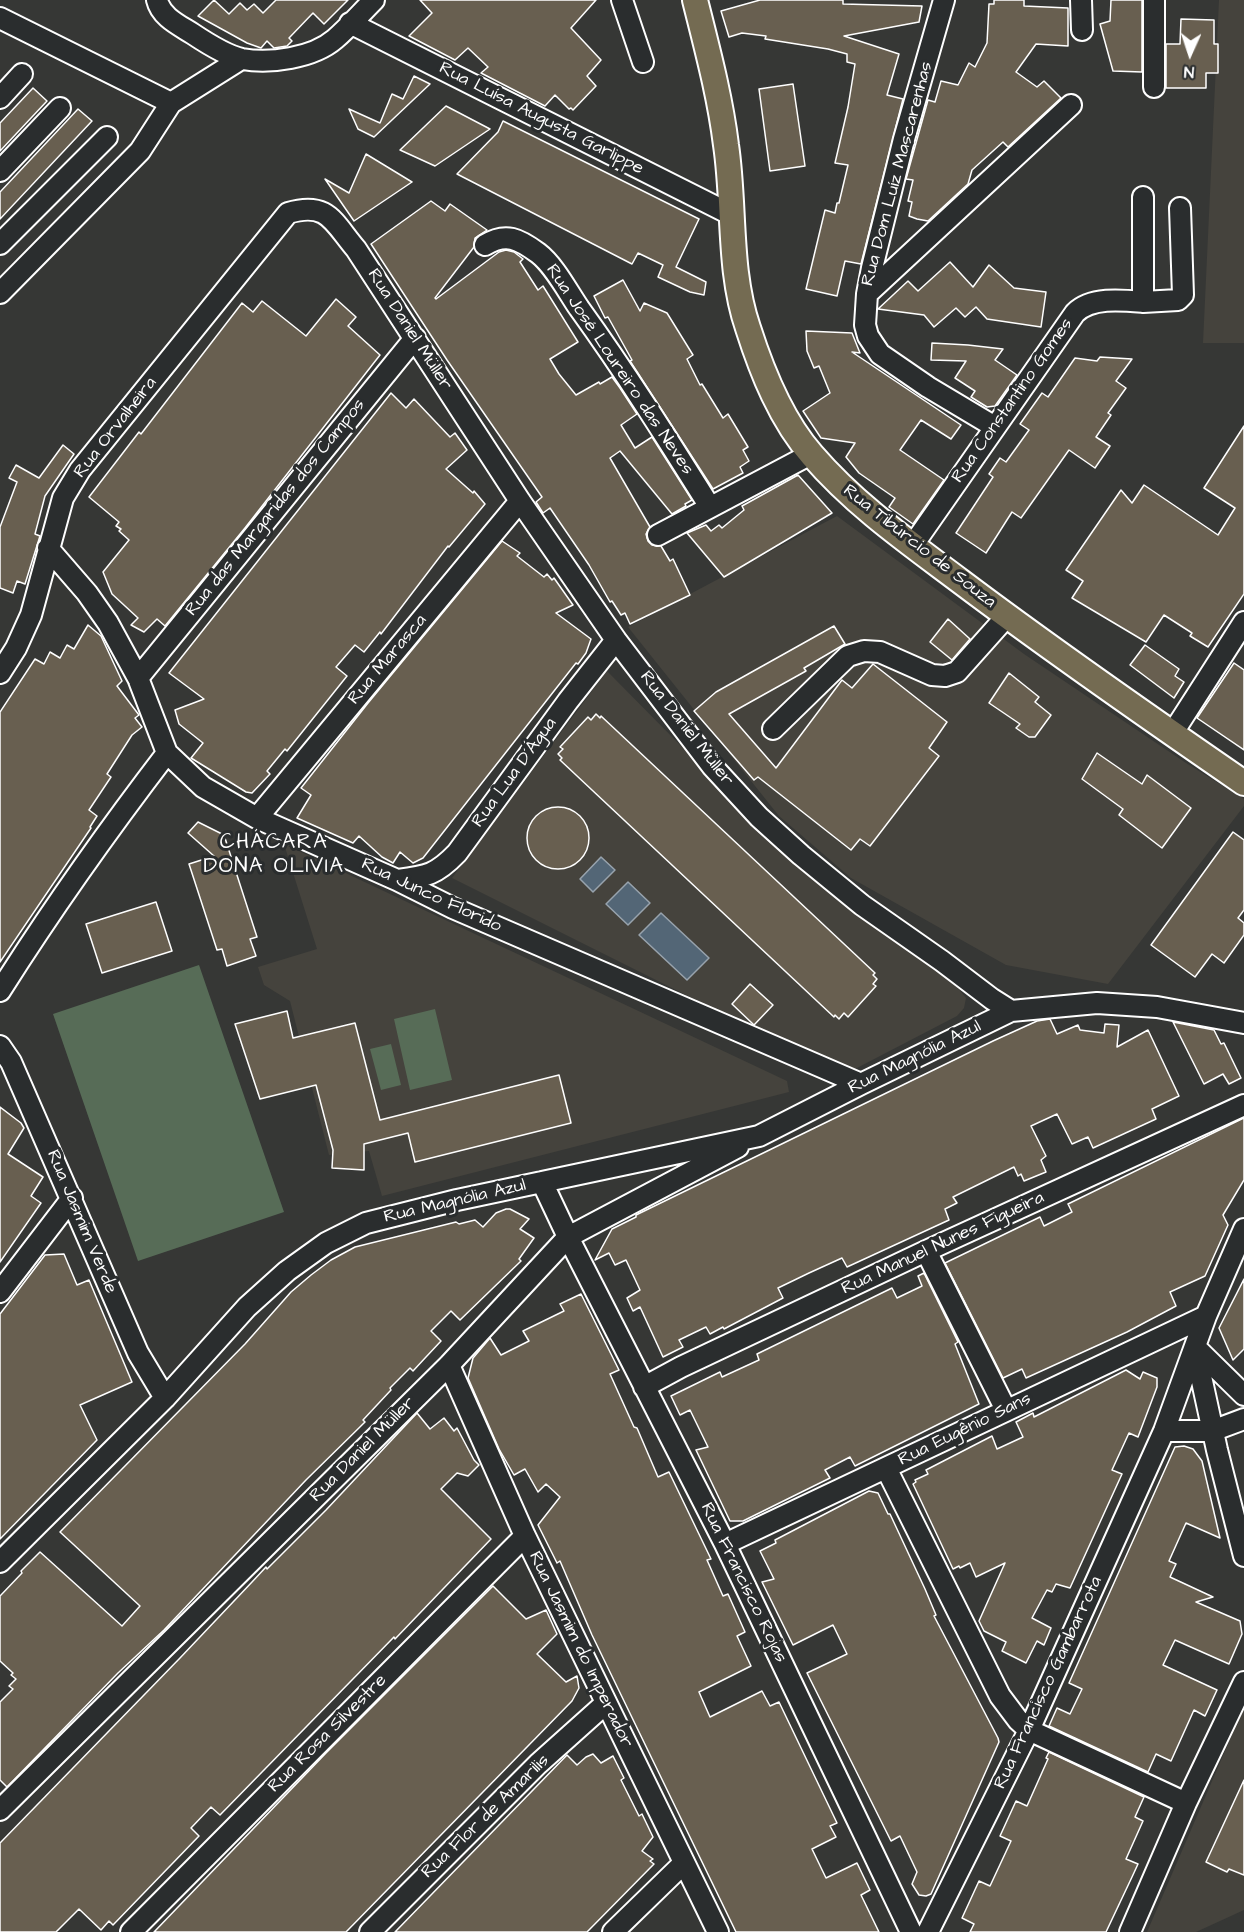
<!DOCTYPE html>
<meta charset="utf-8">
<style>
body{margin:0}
#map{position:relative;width:1244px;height:1932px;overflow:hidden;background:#363735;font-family:"Architects Daughter",sans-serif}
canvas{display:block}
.north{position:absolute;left:1160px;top:24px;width:60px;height:60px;-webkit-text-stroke:4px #2a2d2e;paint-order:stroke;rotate:183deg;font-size:16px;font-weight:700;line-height:24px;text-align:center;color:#fff}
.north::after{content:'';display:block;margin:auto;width:21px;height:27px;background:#fff;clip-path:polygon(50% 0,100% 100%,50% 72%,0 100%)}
</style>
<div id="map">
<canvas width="1244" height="1932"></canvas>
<div class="north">N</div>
</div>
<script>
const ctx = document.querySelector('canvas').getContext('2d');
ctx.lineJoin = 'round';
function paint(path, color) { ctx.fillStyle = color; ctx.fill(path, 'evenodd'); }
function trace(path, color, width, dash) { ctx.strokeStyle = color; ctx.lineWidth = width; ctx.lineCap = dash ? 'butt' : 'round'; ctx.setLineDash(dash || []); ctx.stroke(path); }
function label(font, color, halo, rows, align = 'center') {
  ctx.font = font + ' "Architects Daughter",sans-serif'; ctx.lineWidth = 6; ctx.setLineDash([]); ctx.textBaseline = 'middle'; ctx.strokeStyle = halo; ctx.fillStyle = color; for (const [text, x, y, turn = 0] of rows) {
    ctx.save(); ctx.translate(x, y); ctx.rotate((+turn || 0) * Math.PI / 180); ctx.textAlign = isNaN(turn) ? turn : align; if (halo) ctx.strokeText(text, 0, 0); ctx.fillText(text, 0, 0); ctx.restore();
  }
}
const built = new Path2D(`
 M1219,0H1244V343H1203Z
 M837,516L1024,654L1186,763L1244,799V806L1108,984L1006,965L851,878L779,816L628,627Z
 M607,671L763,829L957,987L966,998L964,1008L957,1016L853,1070L752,1028L452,878Z
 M284,844L787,1081L789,1092L382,1196L369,1151L329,1155L290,1001L264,985L258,967L317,949Z
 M1244,1707V1910L1196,1932H1147Z`);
const green = new Path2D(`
 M199,965L284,1212L138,1261L53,1014Z
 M435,1009L452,1080L410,1090L394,1019Z
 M391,1044L401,1085L381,1090L370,1049Z`);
const water = new Path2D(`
 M601,857L615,870L593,892L580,879Z
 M628,882L650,903L628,925L606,904Z
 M661,913L709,958L687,980L639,935Z`);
const building = new Path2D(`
 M214,0L229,14L240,3L247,10L254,4L263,13L276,0H348L324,24L313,13L289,38L292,41L287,46L274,48L267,41L261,48L247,43L198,16Z
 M420,0H596L571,28L601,60L587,76L596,86L573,110L571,108L569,109L555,95L545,106L481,73L488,67L468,48L455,60L409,36L432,13Z
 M760,0H843V4L922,6L919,22L844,36L899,54L887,95L903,99L861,264L845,261L837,296L806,289L825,210L835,213L837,203H839L848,165L835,163L848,107L855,64L847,62V54L828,49L765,39L766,36L742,33L729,37L721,11Z
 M994,0H1024V6L1068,8V46L1036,44L1016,72L1037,87L1044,81L1061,98L1008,147L1003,142L972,170L968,184L928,221L917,219L909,216L912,202L908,201L913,180L906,179L928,100L935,102L941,81L958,85L969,63L975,67L987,43L989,4H994Z
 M1111,0H1142V72L1113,71L1100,24L1110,21Z
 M1181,19L1214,20V44H1218V73H1206V88H1166V44H1180Z
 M414,76L430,84L374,137L358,129L349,109L380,123L392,94L403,99Z
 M793,84L805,166L770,171L759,89Z
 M33,88L47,101L0,151V123Z
 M446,106L490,129L435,166L400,150Z
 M78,109L92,121L0,219V192Z
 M503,121L699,219L676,267L706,282L704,295L690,292L658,277L663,265L638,253L632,264L457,174L498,132Z
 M366,154L412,182L354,221L325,179L349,193Z
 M431,201L445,211L450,204L487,230L475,238L474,247L435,298L436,299L499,252L506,250L514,252L523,259L520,262L538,290L543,286L578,342L550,359L559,374L576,395L599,382L600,384L612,377L620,388L637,414L621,425L635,448L652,437L692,500L685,504L686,506L672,514L620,451L610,458L650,527L646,534L648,541L652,545L661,546L670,561L673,559L690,595L630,624L625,613L621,615L612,601L610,602L589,565L550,508L543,513L536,502L542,497L447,360L371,244Z
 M950,262L973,287L989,265L1014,288L1046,292L1041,327L987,319L976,307L965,317L956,308L934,327L924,315L878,309L908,281L918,291Z
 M623,280L640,311L644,303L667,313L693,355L687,359L700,385L702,384L723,418L728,414L748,447L743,450L749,461L740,467L743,473L713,489L630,361L632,360L608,317L605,318L594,296Z
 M336,299L356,317L348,326L380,355L245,528L165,626L157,619L144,632L131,625L138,618L112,594L103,572L129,540L119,531L121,529L116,526L119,522L89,497L139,432L141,434L242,303L253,312L262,301L306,336Z
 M806,331L852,333L860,353L852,352L961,425L951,439L921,420L900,450L944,480L913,524L889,507L895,498L859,473L846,457L855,443L821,438L803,411L830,393L819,366L814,368L807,351Z
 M932,343L968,345L1003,349L995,360L1017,375L995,406L987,407L971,397L975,391L955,378L966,361L931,360Z
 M1100,357L1132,359L1116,381L1126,388L1108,413L1111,415L1096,437L1110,446L1095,468L1069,450L1021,518L1012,512L986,553L956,533L993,477L989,474L1000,458L1006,462L1029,430L1020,424L1042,393L1048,397L1075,358L1097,361Z
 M391,393L406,408L414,399L450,437L455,433L467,450L446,469L473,493L474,491L485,504L449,547L448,546L381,634L380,632L364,652L355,645L336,667L347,676L287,751L285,749L267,771L270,774L252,793L246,792L191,758L203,743L179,724L175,710L204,699L169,673Z
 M1244,426V594L1208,647L1190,636L1192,633L1164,615L1146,642L1072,598L1083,581L1066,570L1121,490L1132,503L1144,485L1218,535L1235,508L1204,488Z
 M63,445L74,454L45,496L35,534L40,536L25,584L17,581L13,593L0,588V527L17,482L9,478L16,465L39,478Z
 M798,475L832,513L724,577L687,533L706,525L711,531L719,525L722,528L744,510L742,506Z
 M502,541L520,553L517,556L544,577L547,574L552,580L554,578L573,605L556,613L591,639L586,653L578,664L576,663L423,858L413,863L400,852L393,863L382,857L359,836L353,843L297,818L311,795L301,788L368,703Z
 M948,619L970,639L952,660L930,642Z
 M88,625L101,636L122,681L117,686L139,715L135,718L142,727L132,735L107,774L111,777L89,810L97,816L90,827L91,828L0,962V712L35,659L44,664L50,652L60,658L67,645L74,649Z
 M834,626L845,644L804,668L806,671L729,714L776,768L842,680L852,688L873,664L947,722L929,748L939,756L870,846L860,839L851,850L758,777L754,780L694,711L716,692Z
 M1145,645L1179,669L1175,676L1184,682L1174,698L1130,665Z
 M1234,663L1244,670V750L1197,718Z
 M1009,673L1039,697L1035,702L1051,715L1035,737H1029L1016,728L1020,724L989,703Z
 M596,714L600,718L601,716L875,973L873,975L877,979L873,984L876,986L848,1017L844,1013L839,1019L835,1015L834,1017L560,760L562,758L558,754L563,749L560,747L588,717L591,720Z
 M1097,753L1142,784L1147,775L1191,808L1162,848L1119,815L1123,809L1082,779Z
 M527 838a31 31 0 1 1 62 0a31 31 0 1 1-62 0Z
 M198,822L224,835L257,937L250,939L256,956L227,966L222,949L217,950L189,864L214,856L188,833Z
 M1233,832L1244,840V910L1238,918L1244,923V935L1224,963L1212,954L1195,977L1151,945Z
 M156,902L172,951L102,973L86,924Z
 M750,984L773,1005L754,1025L732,1004Z
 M287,1011L293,1038L355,1023L380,1120L559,1075L571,1123L415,1162L408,1133L364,1144V1170L332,1168L333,1150L316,1085L260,1099L235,1024Z
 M1050,1019L1057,1034L1078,1025L1080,1030L1104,1033L1105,1024L1119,1025L1117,1047L1148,1030L1179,1096L1152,1109L1156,1119L1093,1148L1088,1137L1072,1144L1057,1114L1031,1126L1046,1156L1041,1160L1046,1172L1024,1181L1021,1174L1018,1176L1014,1167L953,1197L957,1203L945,1209L949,1220L847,1267L842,1258L809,1273L778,1288L783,1298L724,1329L723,1327L710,1334L706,1327L679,1340L683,1347L663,1357L640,1307L633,1311L627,1298L640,1290L626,1260L615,1265L609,1253L595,1260L612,1229L636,1217V1215L993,1041L1037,1021Z
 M1173,1022L1214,1030L1221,1044L1224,1043L1241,1078L1229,1084L1223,1074L1204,1084Z
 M0,1107L21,1123L24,1128L8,1154L43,1177L31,1196L41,1203L0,1262Z
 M1244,1118V1180L1223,1215L1228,1225L1205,1276L1170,1292L1176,1306L1127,1332L1026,1378L1022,1369L1003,1378L945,1263L1040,1217L1044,1226L1072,1212L1068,1204Z
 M506,1209H510L529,1219L520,1229L534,1238L519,1259L521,1261L460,1320L451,1311L431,1331L441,1341L426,1357L413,1371L410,1368L390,1388L391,1390L363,1420L365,1422L306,1480L164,1630L118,1673L7,1787L0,1780V1702L13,1689L9,1686L16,1679L11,1675L13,1673L0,1661V1596L22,1573L21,1571L40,1552L122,1626L140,1606L60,1532L245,1344L291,1292L311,1275L331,1260L355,1247L456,1222L459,1224L475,1220L483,1227L496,1213Z
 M64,1254L77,1285L89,1280L132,1382L80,1405L97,1440L0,1539V1314L45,1255Z
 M924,1273L958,1342L955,1344L979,1404L855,1466L850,1457L825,1470L830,1478L743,1521H730L696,1450L708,1447L690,1410L680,1415L671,1396L720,1372L722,1377L759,1360L757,1354L892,1288L897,1298L922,1286L918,1276Z
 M1244,1279V1349L1233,1360L1219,1328Z
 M581,1294L619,1370L610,1374L634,1427L637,1428L658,1477L669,1472L711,1559L707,1560L723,1596L728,1594L745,1632L737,1636L751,1666L699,1692L710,1717L762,1691L770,1706L779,1702L837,1823L830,1826L836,1837L812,1849L826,1878L857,1863L870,1890L861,1895L879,1932H736L592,1635L560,1561L557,1563L538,1525L560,1497L546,1484L538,1492L525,1469L514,1475L499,1449L468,1378L473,1358L490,1338L501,1355L529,1341L523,1331L564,1311L560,1304Z
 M1126,1370L1140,1379L1143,1372L1157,1378V1387L1138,1437L1129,1433L1112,1470L1122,1474L1070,1588L1056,1584L1052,1592L1047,1590L1032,1618L1051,1628L1044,1645L1037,1641L1026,1663L1002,1651L1006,1642L984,1631L979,1621L1005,1563L976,1577L970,1563L960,1568L959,1566L953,1569L913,1484L916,1482L915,1480L928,1474L926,1470L992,1436L997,1449L1023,1437L1016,1422L1033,1413L1034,1417Z
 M417,1413L430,1429L444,1418L454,1431L457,1428L474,1460L479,1465L468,1476L457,1473L441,1489L491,1539L395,1639L394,1637L220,1815L211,1807L191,1828L199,1836L113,1925L109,1921L101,1930L79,1909L56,1932H0V1843L180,1658L252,1582L266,1567L267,1569L326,1510Z
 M1184,1446L1193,1449L1202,1461L1220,1538L1186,1523L1169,1561L1176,1564L1170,1577L1213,1597L1196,1602L1240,1621L1242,1634L1229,1664L1175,1640L1163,1665L1217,1690L1205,1716L1194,1710L1171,1761L1156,1754L1148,1772L1049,1726L1057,1708L1070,1714L1082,1689L1069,1683L1175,1447Z
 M869,1491L878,1493L888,1514H890L925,1589L936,1615L934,1616L998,1738L999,1742L931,1894L926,1896L919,1895L912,1884L917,1872L900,1836L891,1841L807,1673L847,1654L833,1625L793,1645L762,1582L774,1579L760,1551L776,1543L775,1540Z
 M493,1586L526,1619L546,1610L557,1634L537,1654L566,1682L577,1676L579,1688L572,1701L346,1932H154L326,1753Z
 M1049,1752L1144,1797L1135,1817L1143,1821L1126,1859L1138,1864L1132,1877L1106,1932H970L974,1924L962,1918L979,1881L990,1886L1011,1841L1000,1836L1016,1801L1027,1806L1048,1759L1046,1758Z
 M593,1754L601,1763L613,1756L624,1778L621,1780L639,1816L642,1814L653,1837L642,1851L653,1859L650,1861L654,1864L587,1932H395L567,1755L577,1765L586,1757Z
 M1244,1780V1875L1229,1869L1227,1872L1206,1862Z`);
const minor = new Path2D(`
 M157,0C161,17 179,25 193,34C205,42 228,56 242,59C270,64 313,58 335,39C348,28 361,13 374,0
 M622,0L643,62
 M944,0L904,139L872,268L867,294L865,325L868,336L880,354L928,387L995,427
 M1081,0L1082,30
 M1154,0V87
 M0,18L171,103L140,151L0,293
 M350,23L732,215
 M0,98L22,74
 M171,103L241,59
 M0,171L60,108
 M0,244L107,137
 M485,245C506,232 519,239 538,253C554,265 568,292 579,308C626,373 668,440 710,507
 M867,294L1071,105
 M1143,302L1178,300L1183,295L1180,208
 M658,535L811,454
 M913,545L1075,313C1091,297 1121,300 1143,302V197
 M48,548L87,593L108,623L138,678L167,753L203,787L257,818L397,880L453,908L861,1084
 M0,673L16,648L31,615L63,498L80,470L288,213C328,201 333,222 356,249L520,501L616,640L712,766L759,817L801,855L862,905L942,961L992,999L1011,1011L1097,1003L1157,1007L1244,1023
 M138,678L415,338
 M773,729L848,656L864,651L880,652L932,675L945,676L957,672L1007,616
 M1172,734L1244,622
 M257,818L520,501
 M397,880C427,876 436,875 457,853L568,701L616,640
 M0,991C52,909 108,830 167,753
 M0,1046L11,1062L138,1353L165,1398
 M542,1182L568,1237L725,1544L911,1932
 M926,1251L1006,1410
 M0,1292L72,1198
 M1195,1347L1244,1395
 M1195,1349L1217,1450L1244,1556
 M449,1365L525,1536L718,1932
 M644,1387L681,1367L926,1251L1244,1105
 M1164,1431H1212L1244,1419
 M886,1468L1000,1696L1018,1720L1029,1730L1186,1803
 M725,1544L1206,1316
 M0,1562L165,1398L247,1307L287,1271L326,1243L366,1223L457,1200L759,1136L861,1084L1011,1011
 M0,1810L449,1365L568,1237L738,1147
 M131,1932L525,1536
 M370,1932L538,1764L605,1704
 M613,1932L684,1863
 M928,1932L1029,1730L1164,1431L1206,1316L1244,1229
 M1130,1932L1186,1803L1244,1682`);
const major = new Path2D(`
 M695,0C707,48 720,96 726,145C735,205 728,270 748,328C762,372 781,420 812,455C855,505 908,542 960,581C1053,651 1148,717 1244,783`);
const streetNames = [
 ["Rua Luísa Augusta Garlippe",541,119,27],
 ["Rua Dom Luíz Mascarenhas",898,174,-75],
 ["Rua Daniel Müller",409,330,57],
 ["Rua José Loureiro das Neves",619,370,56],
 ["Rua Constantino Gomes",1013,401,-55],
 ["Rua Orvalheira",116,428,-52],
 ["Rua das Margaridas dos Campos",276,508,-51],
 ["Rua Tibúrcio de Souza",919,547,38],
 ["Rua Marasca",388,660,-50],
 ["Rua Daniel Müller",686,729,52],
 ["Rua Lua D´Água",515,773,-54],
 ["Rua Junco Florido",431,896,25],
 ["Rua Magnólia Azul",915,1058,-26],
 ["Rua Magnólia Azul",455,1202,-13],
 ["Rua Jasmim Verde",81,1222,67],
 ["Rua Manuel Nunes Figueira",943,1244,-25],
 ["Rua Eugênio Sans",965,1430,-26],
 ["Rua Daniel Müller",363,1450,-45],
 ["Rua Francisco Rojas",743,1583,64],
 ["Rua Jasmim do Imperador",580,1650,64],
 ["Rua Francisco Gambarrota",1049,1683,-65],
 ["Rua Rosa Silvestre",328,1734,-45],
 ["Rua Flor de Amarilis",486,1817,-44]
];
const quarterNames = [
 ["CHÁCARA",274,844],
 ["DONA OLIVIA",274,868]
];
paint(built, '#45433d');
paint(green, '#576c57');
paint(water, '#536676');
trace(water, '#98a3ad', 1.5);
paint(building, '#685f50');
trace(building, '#fff', 1.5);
trace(minor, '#fff', 24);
trace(major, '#fff', 28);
trace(minor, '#2a2d2e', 20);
trace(major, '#746b52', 24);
label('18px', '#fff', '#2a2d2e', streetNames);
ctx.letterSpacing = '1.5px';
label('21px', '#fff', '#2a2d2e', quarterNames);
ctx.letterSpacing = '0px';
</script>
